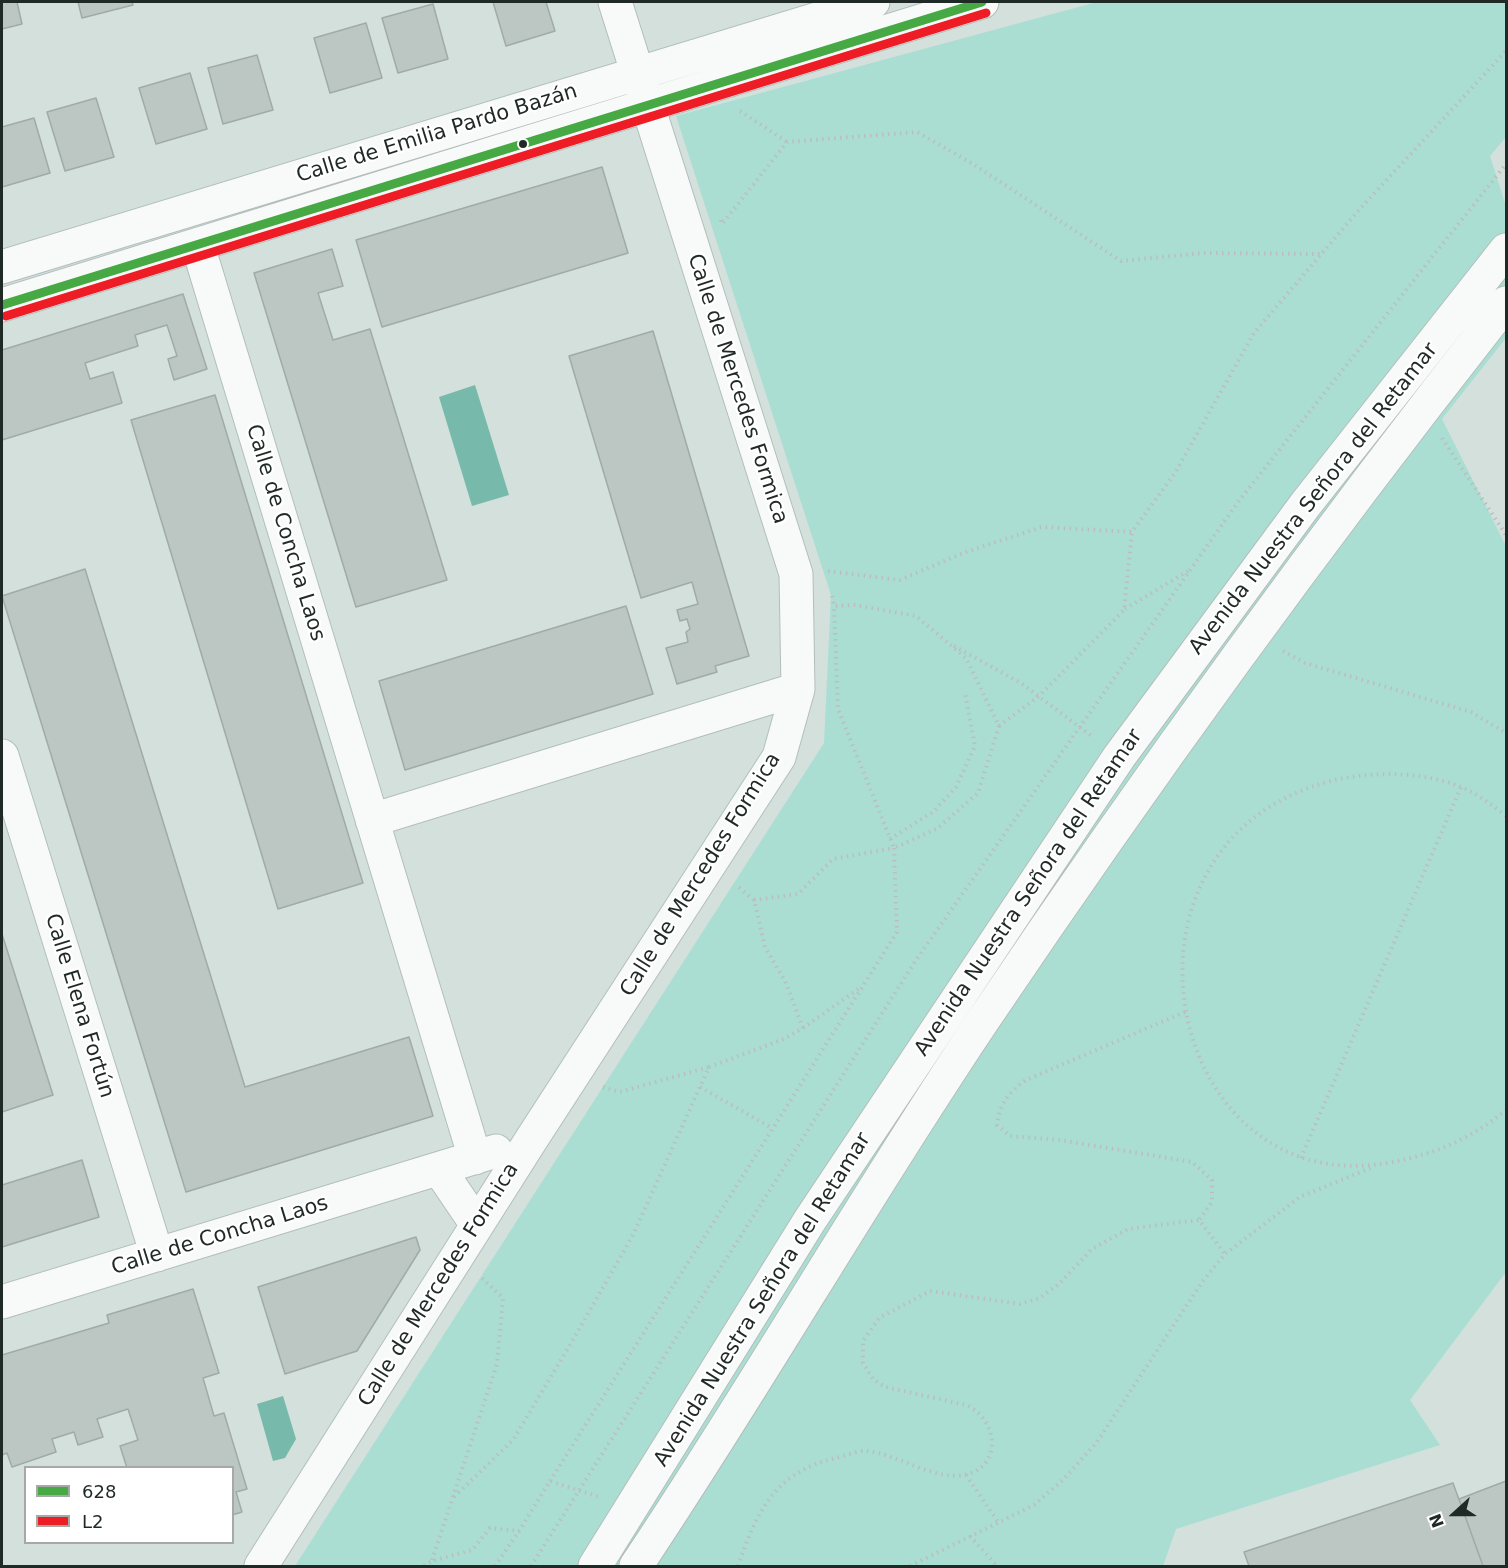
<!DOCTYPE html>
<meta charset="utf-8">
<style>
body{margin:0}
#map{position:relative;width:1508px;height:1568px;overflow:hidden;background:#d3e0dc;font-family:"DejaVu Sans",sans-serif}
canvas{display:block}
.frame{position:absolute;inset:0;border:3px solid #1f2926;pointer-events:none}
.legend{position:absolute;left:24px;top:1466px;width:210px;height:78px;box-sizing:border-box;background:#fff;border:2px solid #a5a9a8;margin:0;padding:8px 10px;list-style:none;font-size:18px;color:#1f2926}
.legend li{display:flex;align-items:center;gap:12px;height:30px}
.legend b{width:30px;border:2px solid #a5a9a8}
.north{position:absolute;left:1424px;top:1484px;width:60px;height:60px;-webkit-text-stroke:4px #fff;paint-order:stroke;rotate:249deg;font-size:16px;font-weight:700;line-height:24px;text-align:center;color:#1f2926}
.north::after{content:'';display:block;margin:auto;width:21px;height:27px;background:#1f2926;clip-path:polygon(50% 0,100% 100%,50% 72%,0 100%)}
</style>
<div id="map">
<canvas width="1508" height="1568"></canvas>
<div class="frame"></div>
<ul class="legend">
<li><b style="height:8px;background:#46a944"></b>628</li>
<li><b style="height:8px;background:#ee1c25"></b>L2</li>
</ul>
<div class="north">N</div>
</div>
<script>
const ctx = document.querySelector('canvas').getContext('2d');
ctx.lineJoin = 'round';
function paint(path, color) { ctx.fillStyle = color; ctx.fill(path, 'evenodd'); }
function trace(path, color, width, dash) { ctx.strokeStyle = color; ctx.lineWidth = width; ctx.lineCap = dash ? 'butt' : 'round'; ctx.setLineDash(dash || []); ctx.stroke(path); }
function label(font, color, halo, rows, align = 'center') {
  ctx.font = font + ' "DejaVu Sans",sans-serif'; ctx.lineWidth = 4.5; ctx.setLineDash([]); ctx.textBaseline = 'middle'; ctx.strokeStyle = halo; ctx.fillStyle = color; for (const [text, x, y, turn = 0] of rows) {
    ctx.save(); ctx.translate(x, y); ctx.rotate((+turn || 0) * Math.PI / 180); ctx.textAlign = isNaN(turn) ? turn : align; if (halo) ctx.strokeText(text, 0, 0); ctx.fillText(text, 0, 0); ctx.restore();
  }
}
const green = new Path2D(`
 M1097,2H1506V137L1490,156L1506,206V338L1442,419L1506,546V1272L1410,1400L1440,1445L1176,1529L1163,1566H295L824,743L831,595L676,116Z`);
const water = new Path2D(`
 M475,385L509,495L472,506L439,397Z
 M283,1396L296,1439L285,1458L273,1461L257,1404Z`);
const building = new Path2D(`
 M2,2H17L22,24L2,29Z
 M78,2H132L133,5L82,18Z
 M493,2H546L555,31L506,46Z
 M433,4L448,59L398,73L382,18Z
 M366,23L382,78L330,93L314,38Z
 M257,55L273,110L223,124L208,68Z
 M190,73L207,129L156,144L139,88Z
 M96,98L114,157L65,171L47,112Z
 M34,118L50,173L2,187V127Z
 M602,167L628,253L382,327L356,240Z
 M332,249L343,286L318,293L333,340L370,329L447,580L356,607L254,273Z
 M183,294L207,369L174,380L168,359L177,356L167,325L135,335L138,346L85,363L90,379L113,372L122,403L2,440V350Z
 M653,331L749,656L715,666L717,672L677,684L666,648L688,642L686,632L690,629L687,619L680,621L677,610L698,604L692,582L641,598L569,356Z
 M215,395L363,883L278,909L131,420Z
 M85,569L245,1087L409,1037L433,1116L186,1192L2,596Z
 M626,606L653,694L405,770L379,681Z
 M2,934L53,1095L2,1112Z
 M82,1160L99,1217L2,1247V1185Z
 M416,1237L420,1250L357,1351L285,1374L258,1287Z
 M193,1289L219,1373L203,1378L214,1416L224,1413L247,1489L236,1492L242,1512L232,1515V1468H127L120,1446L138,1440L128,1409L97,1419L103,1437L78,1445L74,1432L52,1439L56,1452L12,1467L7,1453L2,1455V1355L109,1323L107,1315Z
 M1506,1481V1566H1483L1459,1499Z
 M1453,1483L1483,1566H1249L1244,1552Z`);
const path = new Path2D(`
 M740,111L787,142
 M721,220L722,224L787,142L917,132L973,164L1121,261L1203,253L1320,254
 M1442,438L1506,535
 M828,571L900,580L963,553L1042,527L1132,532L1175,473L1254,333L1358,211L1506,51
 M832,596L834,606L855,605L916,616L966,658L999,726L978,793L938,828L894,848L838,709L834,606
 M1125,609L1188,571
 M954,646L1021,683L1093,737
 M1283,651L1305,663L1471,712L1506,733
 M999,726L1039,696L1124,610L1132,532
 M1506,816C1493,806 1477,793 1461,787C1422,771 1371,771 1331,781C1091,842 1164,1207 1392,1162C1436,1154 1472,1138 1506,1110
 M890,839L933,812L956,787L975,746L965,693
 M1185,1012L1026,1080C1008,1093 1000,1103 997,1125L1010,1136L1060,1140L1192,1162L1212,1180V1202L1199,1220
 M803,1028L861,987
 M603,1087L620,1092L709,1067
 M700,1087L772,1128
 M1301,1158L1461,787
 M966,1475L998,1522
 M550,1481L897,932L894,848L833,859L798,894L754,900
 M454,1497L513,1440L570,1345L633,1235L709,1067L784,1039L803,1028L785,981L765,947L754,900L736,885
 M970,1536L997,1566
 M432,1560L497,1364L503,1298L482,1278
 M424,1566L432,1561L472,1550L490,1528L519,1531L550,1481L599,1497
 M495,1566L519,1531
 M531,1566L916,960L1238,502L1506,164
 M738,1566C757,1511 775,1472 836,1458C845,1456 858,1450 867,1451C897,1454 935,1481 964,1475C1004,1467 998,1419 966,1405L885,1387L873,1379L863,1363V1341L879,1318L930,1291L1020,1304L1038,1299L1059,1284L1092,1249L1128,1229L1199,1220L1225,1254
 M910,1566L1034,1505L1064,1479L1097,1442L1202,1282L1225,1254L1300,1197L1373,1167`);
const street = new Path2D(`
 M198,246L475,1158
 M2,267L873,2
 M2,305L982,2
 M2,756L157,1255
 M372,820L798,689
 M439,1169L477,1225
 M2,1302L496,1151
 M261,1566L531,1140L779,757L798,689L796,574L615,2
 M595,1566L810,1220L1119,757L1305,505L1506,250
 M636,1566C756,1387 863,1199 984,1019C1149,774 1323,535 1506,303`);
const bus1 = new Path2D(`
 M2,305L982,2`);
const bus2 = new Path2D(`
 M6,316L986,13`);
const markers = [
 [523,144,5,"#1f2926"]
];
const streetNames = [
 ["Calle de Emilia Pardo Bazán",437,134,-17],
 ["Calle de Mercedes Formica",737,389,72],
 ["Avenida Nuestra Señora del Retamar",1314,499,-52],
 ["Calle de Concha Laos",285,533,73],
 ["Calle de Mercedes Formica",701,875,-58],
 ["Avenida Nuestra Señora del Retamar",1029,893,-56],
 ["Calle Elena Fortún",79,1006,73],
 ["Calle de Concha Laos",220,1236,-17],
 ["Calle de Mercedes Formica",439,1285,-58],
 ["Avenida Nuestra Señora del Retamar",763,1300,-58]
];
paint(green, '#aaded2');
paint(water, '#77b9aa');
paint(building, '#bcc7c3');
trace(building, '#a0aba8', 1.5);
trace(street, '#b3bebb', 35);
trace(path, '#babfbd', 4, [1.5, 4.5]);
trace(street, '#f8fafa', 33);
trace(bus1, '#46a944', 9);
trace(bus2, '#ee1c25', 9);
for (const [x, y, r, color] of markers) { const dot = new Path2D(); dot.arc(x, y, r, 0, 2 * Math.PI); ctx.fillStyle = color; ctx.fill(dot); trace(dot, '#fff', 2); }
label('21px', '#1f2926', '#fff', streetNames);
</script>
